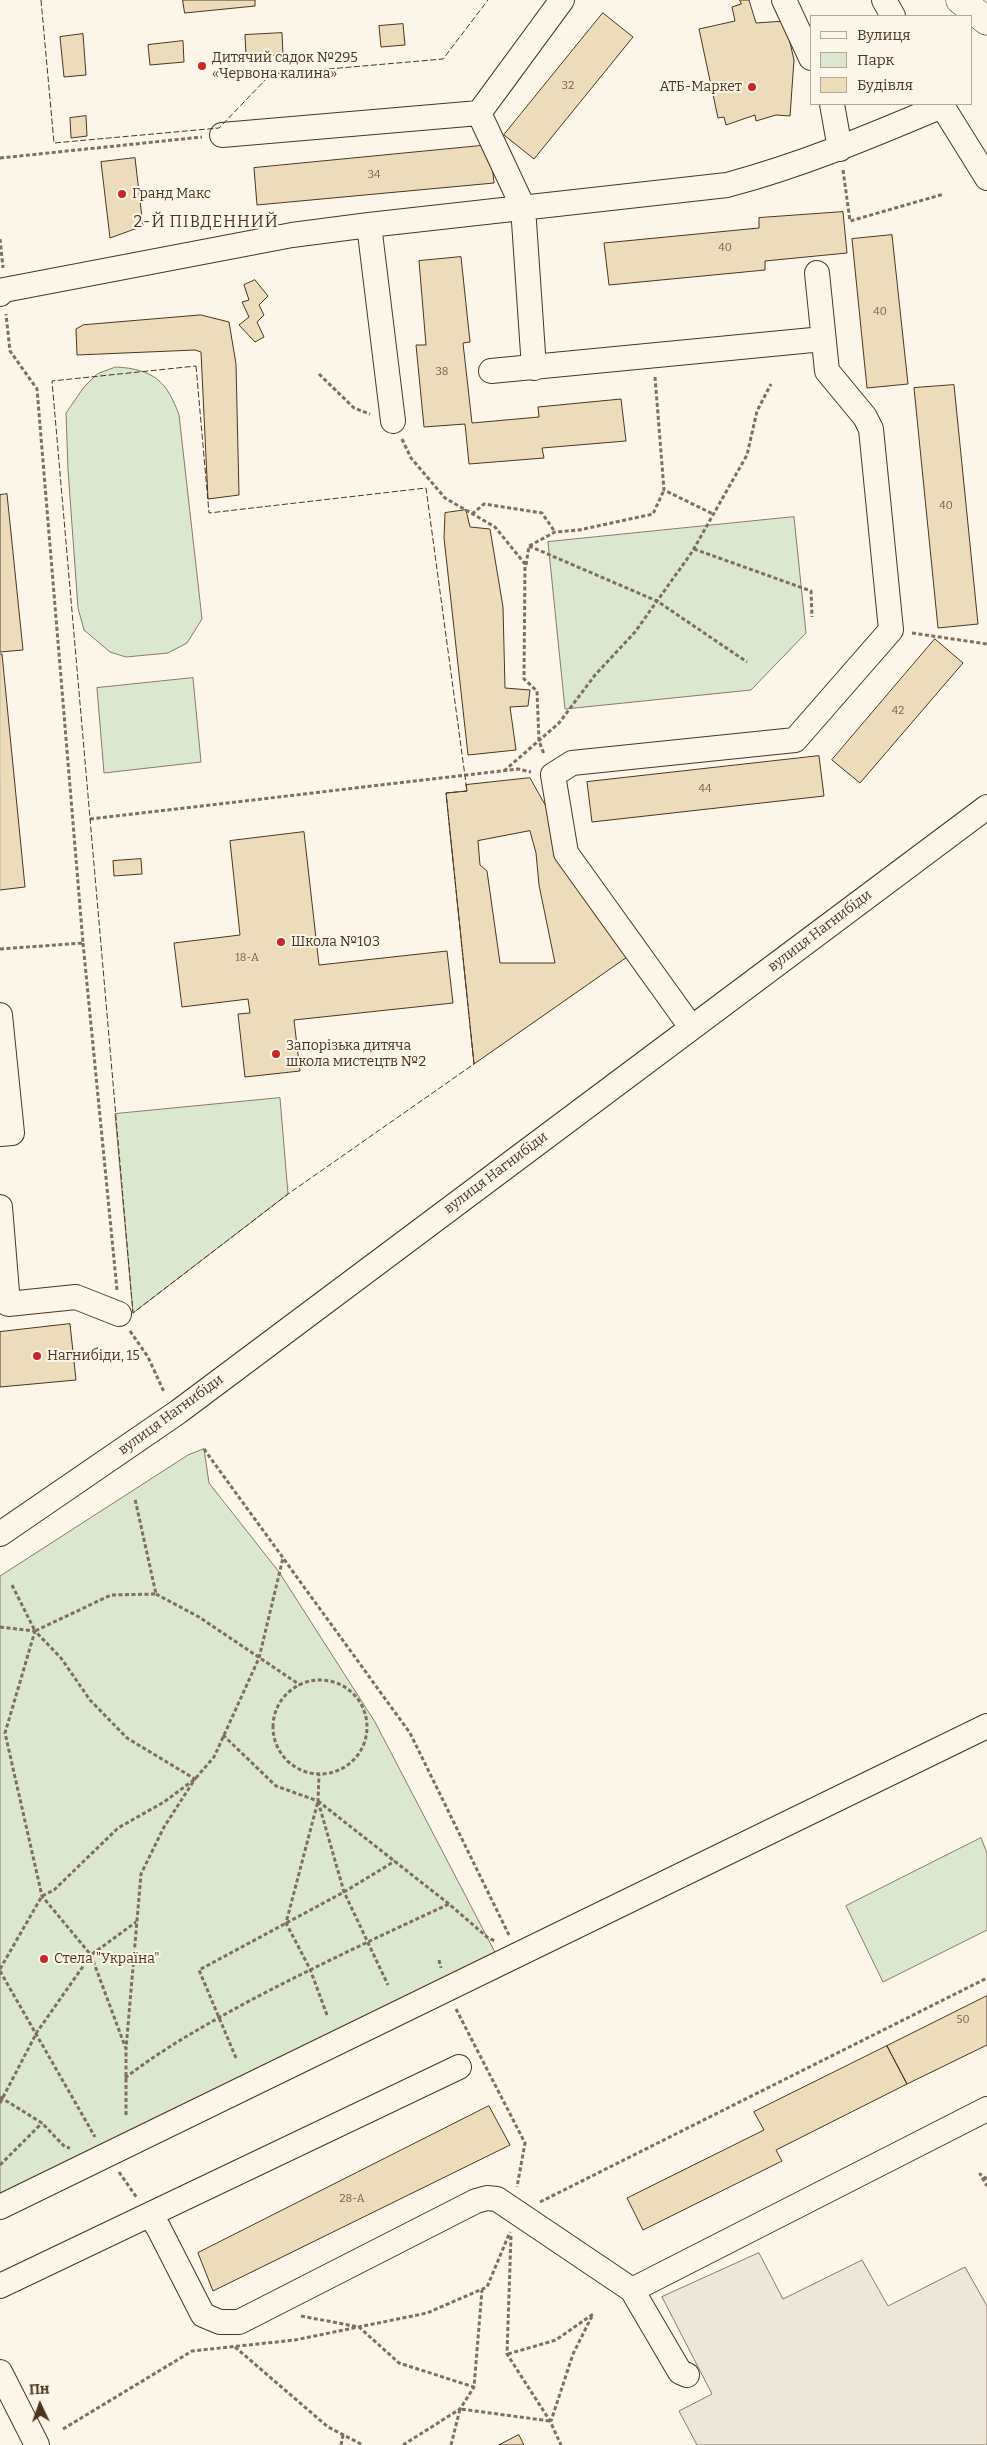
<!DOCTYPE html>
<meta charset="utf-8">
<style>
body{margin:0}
#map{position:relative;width:987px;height:2445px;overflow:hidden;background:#fbf6e9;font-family:Bitter,serif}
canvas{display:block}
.legend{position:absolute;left:810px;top:15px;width:162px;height:90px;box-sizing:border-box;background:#fbf6e9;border:1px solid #b4a999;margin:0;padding:6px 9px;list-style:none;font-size:15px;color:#4a3520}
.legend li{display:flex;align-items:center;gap:10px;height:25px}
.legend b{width:25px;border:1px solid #b4a999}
.north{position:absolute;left:15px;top:2380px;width:50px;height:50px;-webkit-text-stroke:4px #fbf6e9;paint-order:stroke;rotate:357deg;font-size:14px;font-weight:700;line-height:20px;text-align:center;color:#4a3520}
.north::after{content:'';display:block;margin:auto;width:18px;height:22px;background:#4a3520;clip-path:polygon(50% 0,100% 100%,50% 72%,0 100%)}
</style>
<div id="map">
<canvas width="987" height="2445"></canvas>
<ul class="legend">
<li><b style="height:6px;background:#fbf6e9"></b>Вулиця</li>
<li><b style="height:14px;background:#dce7d0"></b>Парк</li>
<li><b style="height:14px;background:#ecdcbc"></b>Будівля</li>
</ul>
<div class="north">Пн</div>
</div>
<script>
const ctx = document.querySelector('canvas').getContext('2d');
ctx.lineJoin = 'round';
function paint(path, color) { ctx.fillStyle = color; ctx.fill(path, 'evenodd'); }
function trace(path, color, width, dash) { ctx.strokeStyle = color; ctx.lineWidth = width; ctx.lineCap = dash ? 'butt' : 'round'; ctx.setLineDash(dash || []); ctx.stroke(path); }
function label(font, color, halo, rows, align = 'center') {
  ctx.font = font + ' Bitter,serif'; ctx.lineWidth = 4; ctx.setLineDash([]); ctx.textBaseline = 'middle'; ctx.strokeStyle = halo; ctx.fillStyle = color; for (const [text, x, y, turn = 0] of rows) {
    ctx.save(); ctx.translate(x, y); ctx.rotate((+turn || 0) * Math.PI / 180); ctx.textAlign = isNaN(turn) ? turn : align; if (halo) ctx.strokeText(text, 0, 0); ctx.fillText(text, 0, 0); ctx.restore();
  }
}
const green = new Path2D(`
 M116,367C153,369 167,381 179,415L202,619L187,643L168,653L126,657L110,652L84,630L78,608L68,470L66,413L84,387L97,374Z
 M794,517L806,633L751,690L565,709L548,542Z
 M193,678L201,762L104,773L97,688Z
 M280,1098L288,1194L133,1313L115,1114Z
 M204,1449L209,1483L279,1572L375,1722L498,1958L0,2202V1576L188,1455Z
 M981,1838L987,1853V1930L883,1982L846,1906Z`);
const parking = new Path2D(`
 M759,2253L783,2299L862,2260L888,2306L965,2267L987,2306V2445H697L679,2411L712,2394L662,2297Z`);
const building = new Path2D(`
 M183,0H255V6L185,13Z
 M740,0H749L756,23L785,21L794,60L790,116L776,115L756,121L755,115L726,125L724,117L718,118L699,29L735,21L732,7L741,4Z
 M603,13L633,37L534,159L504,135Z
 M403,24L405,45L381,47L379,26Z
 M282,33L283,55L246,56L245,35Z
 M83,34L86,75L64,77L60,37Z
 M183,41L184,62L150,65L148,45Z
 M86,116L87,136L71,138L70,118Z
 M490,145L494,183L257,205L254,168Z
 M135,158L143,226L110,238L101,162Z
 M843,212L847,253L765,261V270L609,285L604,243L759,228V218Z
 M892,235L908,384L867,388L852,239Z
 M461,257L470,342L463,343L472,423L539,417L538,407L621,399L626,441L542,448L544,458L469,464L465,424L424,427L416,345H426L419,261Z
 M255,280L268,296L259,305L264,315L257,322L264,337L255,342L239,325L249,317L242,302L249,300L244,285Z
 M201,315L229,322L236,364L239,495L208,499L201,352L195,350L77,355L76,329L83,325Z
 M954,385L978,624L938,628L914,388Z
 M7,494L23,650L0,652V495Z
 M466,510L470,527L490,529L503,607L505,688L530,690L528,706L510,707L516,750L468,755L444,538L445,513Z
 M935,639L963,663L860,783L832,760Z
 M0,654H2L25,887L0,890Z
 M819,756L824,796L592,822L587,782Z
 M530,778L630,955L474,1064L446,793L467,791L466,785Z
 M530,831L536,853L539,885L555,963H500L487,871L480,865L478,841Z
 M304,832L319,965L447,951L453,1003L294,1020L300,1071L245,1077L238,1014L250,1013L248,999L182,1007L174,943L240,935L230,841Z
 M141,859L142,874L114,876L113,861Z
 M70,1324L76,1380L0,1387V1332Z
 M987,1996V2045L907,2084L887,2046Z
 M887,2046L907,2084L776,2150L782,2161L643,2230L627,2198L764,2130L754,2112Z
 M489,2106L510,2145L213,2291L198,2253Z
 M519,2435L524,2445H499Z`);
const path = new Path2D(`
 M0,158L202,137
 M843,170L850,221L944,194
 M0,239L3,268
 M319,374L354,408L370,414
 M655,377L664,490L713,514
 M402,439L411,458L445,498L495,527L525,564L524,679L537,691L539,741L544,754
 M472,514L484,504L542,513L555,532
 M529,546L657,601L747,662
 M694,549L811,591L812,617
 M526,565L529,546L555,532L579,530L653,514L664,490
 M912,633L987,644
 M504,771L559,723L595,675L635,632L692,552L747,455L757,411L771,384
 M90,819L518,769L531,772
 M83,943L117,1290
 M0,949L83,943L37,389L10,351L6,314
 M130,1331L148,1357L164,1392
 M204,1449L410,1733L509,1935
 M12,1585L35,1631L111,1595L156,1594L135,1499
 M156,1594L199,1617L300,1685
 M0,1627L34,1631
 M273 1727a47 47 0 1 1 94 0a47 47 0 1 1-94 0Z
 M223,1735L276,1786L318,1801L319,1775
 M318,1801L449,1904L487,1937L495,1941
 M439,1960L441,1968
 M0,1969L42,1896L54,1890L118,1828L164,1802L195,1779L214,1757L259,1658L283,1558
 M0,1971L95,2137
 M456,2009L525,2143L517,2187
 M327,2015L310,1969L286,1923L318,1801L344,1892L388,1985
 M236,2058L199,1970L344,1892L395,1861
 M125,2078C165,2047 207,2024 251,2000C316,1966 382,1935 449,1904
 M0,2097L42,2123L65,2147L70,2148
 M0,2103L37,2032L91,1955L136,1922
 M126,2115V2049L91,1955L42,1896L5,1733L35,1631L61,1658L90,1700L127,1738L195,1779L164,1827L141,1874L126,2049
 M0,2165L42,2123
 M119,2172L137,2198
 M987,2179L980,2174L987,2186
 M540,2202L987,1978
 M511,2236L507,2354L550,2421L561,2445
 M301,2316L359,2327L399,2363L474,2387L482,2290
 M235,2347L328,2427L363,2445
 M508,2354L556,2340L593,2314L573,2354L551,2421
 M63,2429L192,2351L295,2340L427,2313L487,2287L510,2232
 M341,2445L343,2435
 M403,2445L460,2409L474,2387
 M451,2445L460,2409L550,2421`);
const minor = new Path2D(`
 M784,0L811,58
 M884,0L893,16
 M832,104L840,149
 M941,104L987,178
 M479,113L562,0
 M222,135L479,113L523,207L534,368
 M0,294L4,290L292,235L369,225
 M491,371L823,339
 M393,421L369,225L727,185C802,165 871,136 942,106
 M0,1015L12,1133L0,1134
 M691,1027L566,853L553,775L572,763L795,740L891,630L871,429L865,417L827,371L817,273
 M0,1207L8,1304L76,1297L119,1314
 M0,1534L178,1412L987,807
 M0,2207L987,1726
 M150,2216L158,2227L203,2315L220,2322H239L476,2201L487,2198L497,2199L632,2290L987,2109
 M0,2286L459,2067
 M632,2290L680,2372L687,2375
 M0,2372L37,2445`);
const major = new Path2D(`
 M960,0L987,21`);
const fence = new Path2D(`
 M41,0L54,143L219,128L271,74L443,59L488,0
 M196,366L209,513L426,488L467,791L446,793L474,1064L288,1194L133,1313L52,381Z`);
const markers = [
 [202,66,5,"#c62828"],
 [752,87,5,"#c62828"],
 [122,194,5,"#c62828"],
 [281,942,5,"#c62828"],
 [276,1054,5,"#c62828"],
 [37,1356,5,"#c62828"],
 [44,1959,5,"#c62828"]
];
const numberNames = [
 ["32",568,86],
 ["34",374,175],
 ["40",725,248],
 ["40",880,312],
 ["38",442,372],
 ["40",946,506],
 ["42",898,711],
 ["44",705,789],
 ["18-А",247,958],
 ["50",963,2020],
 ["28-А",352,2199]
];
const poiNames = [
 ["Дитячий садок №295",212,58],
 ["«Червона калина»",212,74],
 ["АТБ-Маркет",742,87,"right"],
 ["Гранд Макс",132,194],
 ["Школа №103",291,942],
 ["Запорізька дитяча",286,1046],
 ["школа мистецтв №2",286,1062],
 ["Нагнибіди, 15",47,1356],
 ["Стела \"Україна\"",54,1959]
];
const streetNames = [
 ["вулиця Нагнибіди",820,931,-37],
 ["вулиця Нагнибіди",496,1173,-37],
 ["вулиця Нагнибіди",171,1415,-36]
];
const quarterNames = [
 ["2-Й ПІВДЕННИЙ",206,223]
];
paint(green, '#dce7d0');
trace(green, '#887966', 1);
paint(parking, '#ede7d9');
trace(parking, '#887966', 1);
paint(building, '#ecdcbc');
trace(building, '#4a3520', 1);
trace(minor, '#4a3520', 26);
trace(major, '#4a3520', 29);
trace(path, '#7f6f5c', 3, [4, 2.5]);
trace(minor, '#fbf6e9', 24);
trace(major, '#fbf6e9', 28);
trace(fence, '#4a3520', 1, [6, 2.5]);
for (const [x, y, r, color] of markers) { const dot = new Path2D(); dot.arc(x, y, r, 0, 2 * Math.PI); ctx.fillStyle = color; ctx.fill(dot); trace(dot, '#fbf6e9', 2); }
label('11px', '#725f47', null, numberNames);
label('14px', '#4a3520', '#fbf6e9', poiNames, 'left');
label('14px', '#4a3520', '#fbf6e9', streetNames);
ctx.letterSpacing = '1px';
label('16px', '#4a3520', '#fbf6e9', quarterNames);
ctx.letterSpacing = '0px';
</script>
